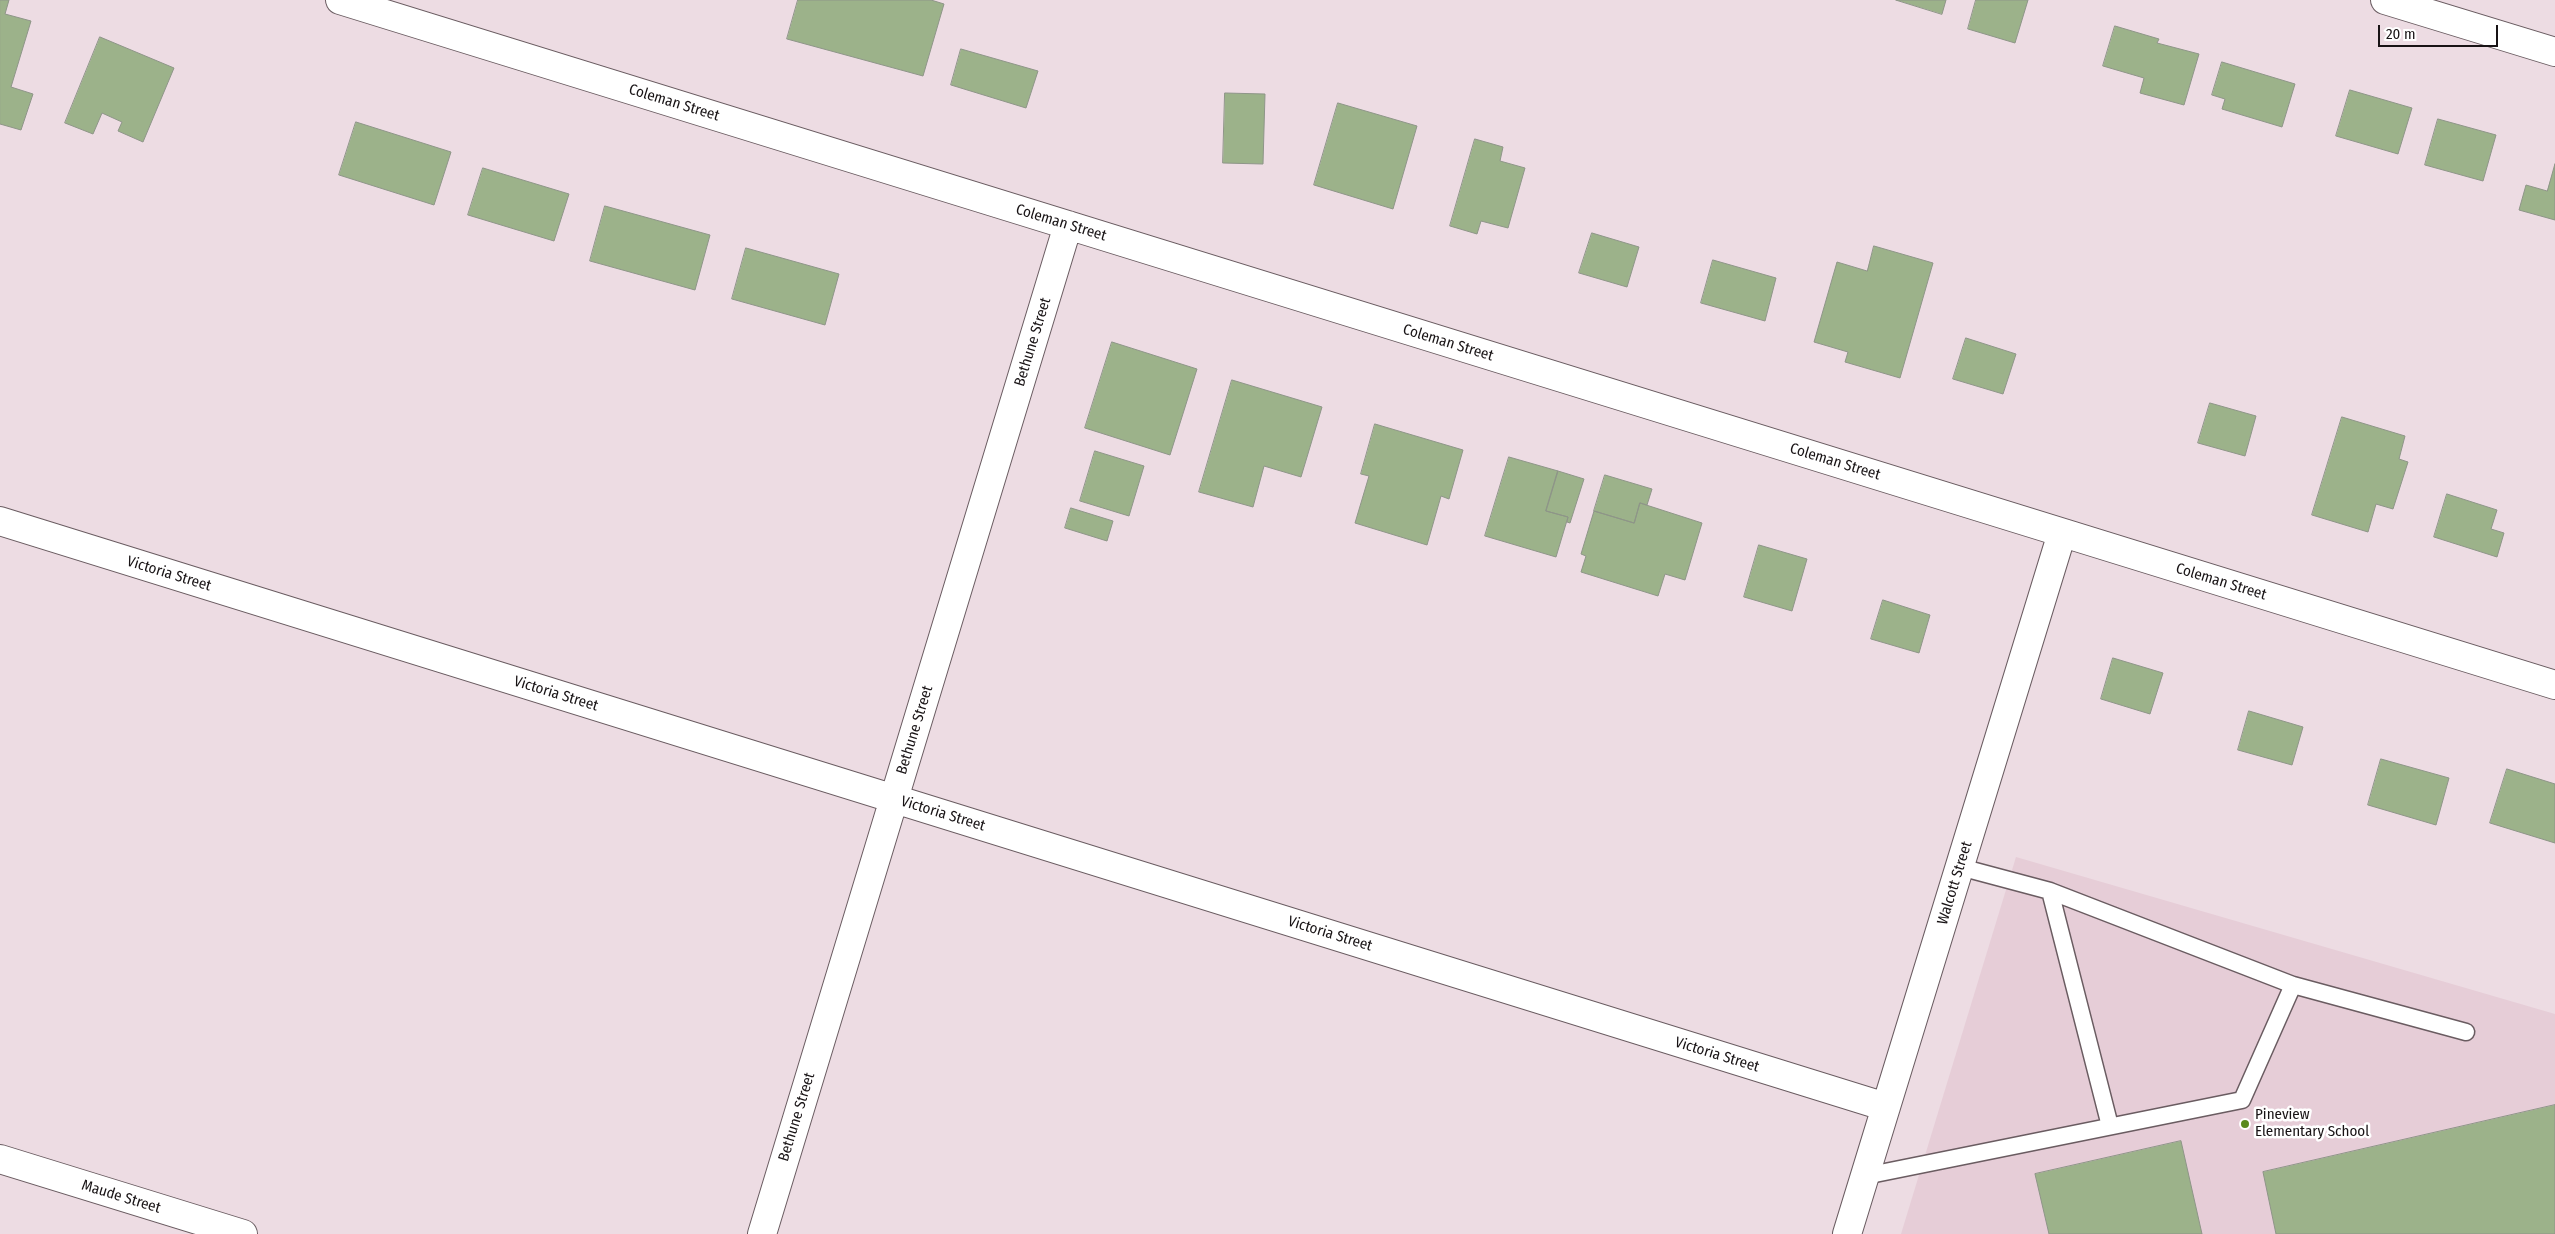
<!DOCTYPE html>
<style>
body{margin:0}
#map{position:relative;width:2555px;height:1234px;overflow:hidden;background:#eddce3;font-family:"Fira Sans Condensed",sans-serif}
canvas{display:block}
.scale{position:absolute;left:2378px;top:25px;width:120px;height:22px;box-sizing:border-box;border:2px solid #181315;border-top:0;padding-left:6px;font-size:15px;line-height:18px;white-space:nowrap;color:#181315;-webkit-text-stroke:4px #fff;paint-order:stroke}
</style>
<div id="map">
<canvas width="2555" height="1234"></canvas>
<div class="scale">20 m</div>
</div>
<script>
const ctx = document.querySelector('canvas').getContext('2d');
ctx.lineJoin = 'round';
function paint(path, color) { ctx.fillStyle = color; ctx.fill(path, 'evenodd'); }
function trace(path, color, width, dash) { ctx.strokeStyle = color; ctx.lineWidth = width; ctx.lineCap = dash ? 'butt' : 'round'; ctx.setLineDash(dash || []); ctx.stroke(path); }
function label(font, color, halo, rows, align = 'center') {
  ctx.font = font + ' "Fira Sans Condensed",sans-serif'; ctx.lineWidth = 5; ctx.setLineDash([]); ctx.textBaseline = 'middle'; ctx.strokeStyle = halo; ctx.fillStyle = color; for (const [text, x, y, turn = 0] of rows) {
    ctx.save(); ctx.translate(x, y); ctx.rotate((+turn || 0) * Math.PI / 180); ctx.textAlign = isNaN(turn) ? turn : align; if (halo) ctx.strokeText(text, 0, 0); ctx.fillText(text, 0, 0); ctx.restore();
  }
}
const built = new Path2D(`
 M2016,857L2555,1014V1234H1901Z`);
const building = new Path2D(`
 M0,0H9L5,14L31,21L11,87L33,94L21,130L0,124Z
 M798,0H931L944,4L923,76L787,39Z
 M1896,0H1946L1942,14Z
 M1976,0H2028L2015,43L1968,29Z
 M2115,26L2159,39L2157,43L2199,54L2184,105L2140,93L2144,78L2103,66Z
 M100,37L174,68L143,142L118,131L122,122L102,113L93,134L65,123Z
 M961,49L1038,71L1026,108L951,85Z
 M2222,62L2295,84L2282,127L2222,109L2225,99L2212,95Z
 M2350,90L2412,108L2398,154L2336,136Z
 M1225,93L1265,94L1263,164L1223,163Z
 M1338,103L1417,126L1393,209L1314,185Z
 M2438,119L2496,135L2483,181L2425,165Z
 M356,122L451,152L434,205L339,175Z
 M1475,139L1503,147L1500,161L1525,168L1508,228L1481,221L1477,234L1450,226Z
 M2555,164V220L2519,210L2526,185L2547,191Z
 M483,168L569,194L554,241L468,215Z
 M605,206L710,235L695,290L590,261Z
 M1592,233L1639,247L1627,287L1579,273Z
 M1874,246L1933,263L1900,378L1845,362L1848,352L1814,342L1837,262L1867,271Z
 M746,248L839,274L825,325L732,299Z
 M1713,260L1776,278L1765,321L1701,303Z
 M1966,338L2016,354L2003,394L1953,379Z
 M1112,342L1197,369L1170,455L1085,428Z
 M1232,380L1322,407L1301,477L1264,466L1253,507L1199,492Z
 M2210,403L2256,416L2245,456L2198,443Z
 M2342,417L2405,436L2399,459L2408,462L2393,509L2376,504L2368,532L2312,515Z
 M1375,424L1463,450L1449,499L1441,496L1427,545L1355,523L1369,476L1361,474Z
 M1095,451L1144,466L1129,516L1080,501Z
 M1509,457L1558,471L1546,511L1568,517L1556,557L1485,536Z
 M1558,471L1584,479L1570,523L1567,522L1568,517L1546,511Z
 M1605,475L1652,489L1647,505L1640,503L1634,523L1594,511Z
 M2447,494L2497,510L2491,529L2504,533L2497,557L2434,537Z
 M1640,503L1702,523L1685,580L1665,574L1658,596L1581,572L1586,556L1581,554L1594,511L1634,523Z
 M1071,508L1113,521L1107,541L1065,528Z
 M1759,545L1807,559L1792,611L1744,597Z
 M1883,600L1930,615L1919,653L1871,639Z
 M2113,658L2163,673L2150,714L2101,699Z
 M2249,711L2303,727L2292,765L2238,750Z
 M2381,759L2449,778L2436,825L2368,805Z
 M2507,769L2555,784V843L2490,823Z
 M2555,1105V1234H2276L2263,1172Z
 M2181,1141L2202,1234H2049L2035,1174Z`);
const service = new Path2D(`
 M1960,867L2050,891L2293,985L2466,1032
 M2050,891L2110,1126
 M1865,1176L2242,1100L2293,985`);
const minor = new Path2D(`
 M340,0L2555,685
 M2385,0L2555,52
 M0,521L1886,1107
 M0,1159L243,1234
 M762,1234L1068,225
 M1847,1234L2062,533`);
const markers = [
 [2245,1124,5,"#59891c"]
];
const streetNames = [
 ["Coleman Street",674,103,17],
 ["Coleman Street",1061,223,17],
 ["Bethune Street",1033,342,-73],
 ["Coleman Street",1448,343,17],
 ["Coleman Street",1835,462,17],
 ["Victoria Street",169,574,17],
 ["Coleman Street",2221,582,17],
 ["Victoria Street",556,694,17],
 ["Bethune Street",915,730,-73],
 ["Victoria Street",943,814,17],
 ["Walcott Street",1955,883,-73],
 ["Victoria Street",1330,934,17],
 ["Victoria Street",1717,1055,17],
 ["Bethune Street",797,1117,-73],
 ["Maude Street",121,1197,17]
];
const poiNames = [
 ["Pineview",2255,1115],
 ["Elementary School",2255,1132]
];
paint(built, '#e6cdd7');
paint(building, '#9cb28a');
trace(building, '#8e9588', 1);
trace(service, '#6a5c61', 19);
trace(minor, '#6a5c61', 30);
trace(service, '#fff', 16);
trace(minor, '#fff', 28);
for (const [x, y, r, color] of markers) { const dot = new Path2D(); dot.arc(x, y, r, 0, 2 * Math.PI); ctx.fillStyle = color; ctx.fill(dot); trace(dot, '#fff', 2); }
label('15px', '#181315', '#fff', streetNames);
label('15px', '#181315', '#fff', poiNames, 'left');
</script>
